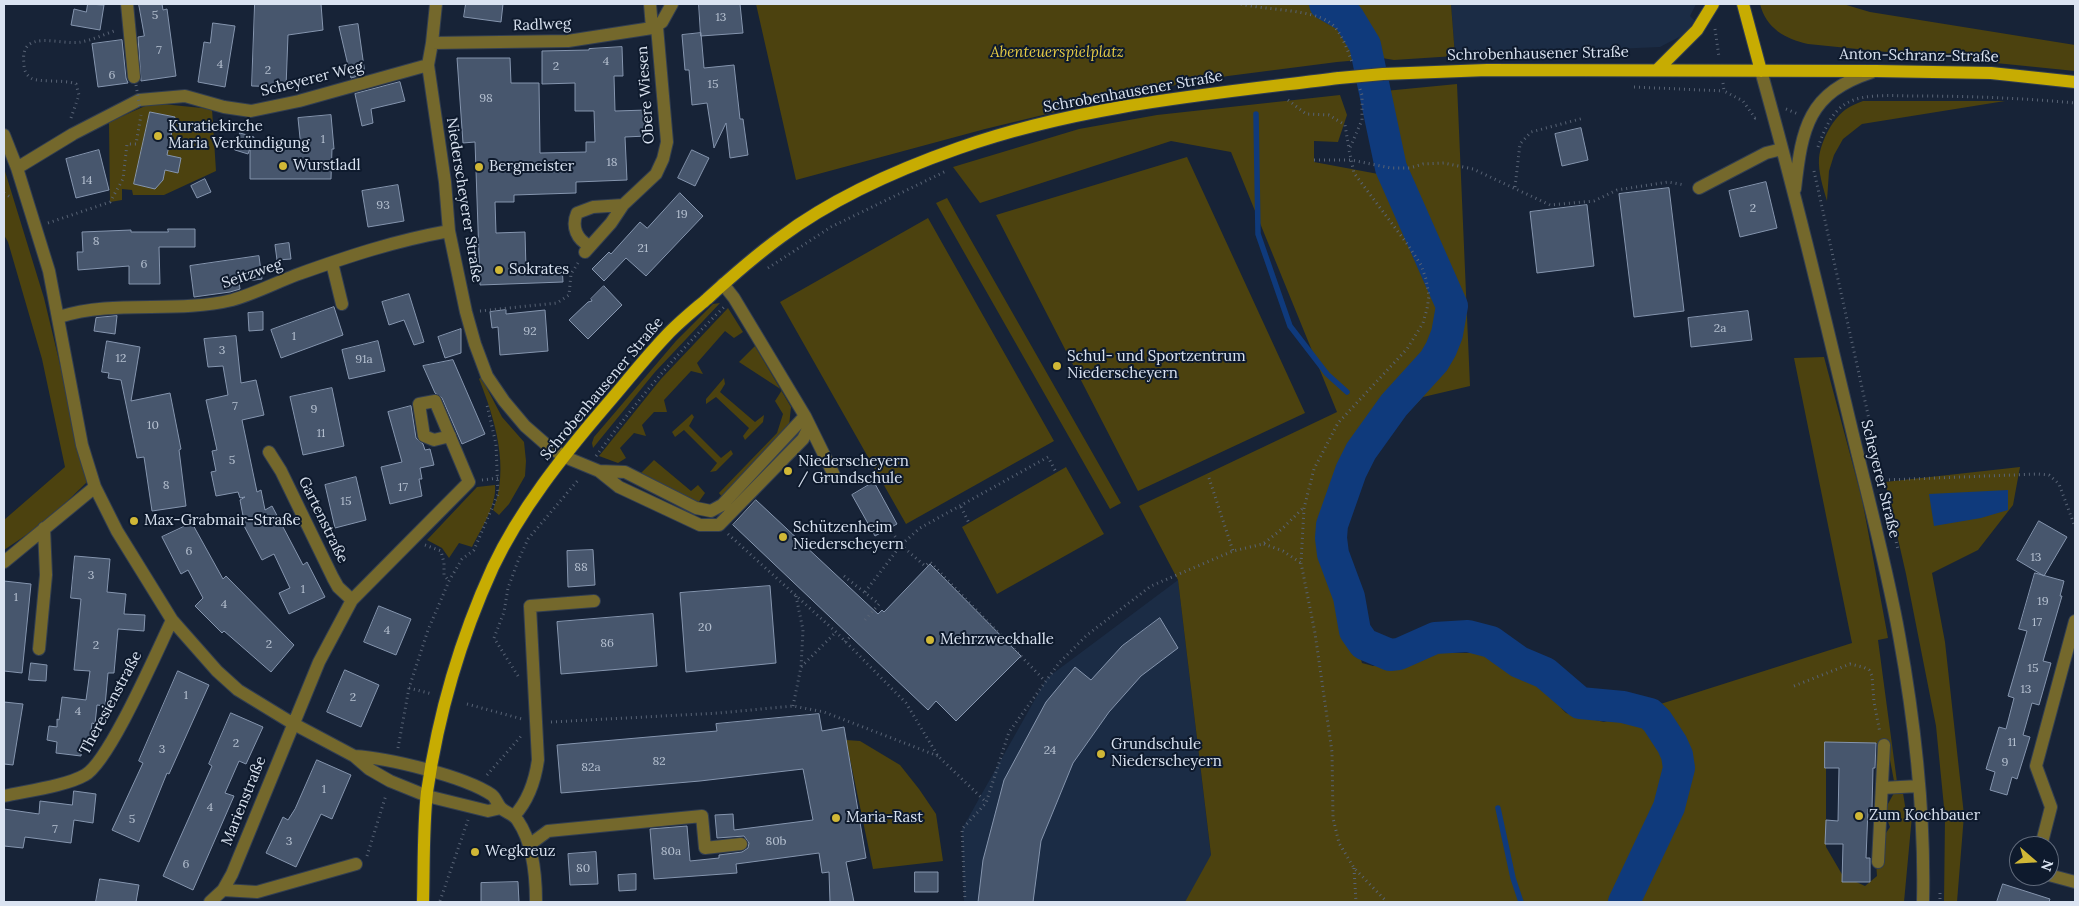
<!DOCTYPE html>
<meta charset="utf-8">
<style>
body{margin:0}
#map{position:relative;width:2079px;height:906px;overflow:hidden;background:#172337;font-family:Lora,serif}
canvas{display:block}
.frame{position:absolute;inset:0;border:5px solid #dae3f1;pointer-events:none}
.north{position:absolute;left:2009px;top:836px;width:50px;height:50px;box-sizing:border-box;background:#0e1a2d;border:1px solid #606a7b;border-radius:50%;rotate:109deg;font-size:14px;font-weight:700;line-height:20px;text-align:center;color:#dae3f1}
.north::after{content:'';display:block;margin:auto;width:18px;height:22px;background:#d0b736;clip-path:polygon(50% 0,100% 100%,50% 72%,0 100%)}
</style>
<div id="map">
<canvas width="2079" height="906"></canvas>
<div class="frame"></div>
<div class="north">N</div>
</div>
<script>
const ctx = document.querySelector('canvas').getContext('2d');
ctx.lineJoin = 'round';
function paint(path, color) { ctx.fillStyle = color; ctx.fill(path, 'evenodd'); }
function trace(path, color, width, dash) { ctx.strokeStyle = color; ctx.lineWidth = width; ctx.lineCap = dash ? 'butt' : 'round'; ctx.setLineDash(dash || []); ctx.stroke(path); }
function label(font, color, halo, rows, align = 'center') {
  ctx.font = font + ' Lora,serif'; ctx.lineWidth = 4; ctx.setLineDash([]); ctx.textBaseline = 'middle'; ctx.strokeStyle = halo; ctx.fillStyle = color; for (const [text, x, y, turn = 0] of rows) {
    ctx.save(); ctx.translate(x, y); ctx.rotate((+turn || 0) * Math.PI / 180); ctx.textAlign = isNaN(turn) ? turn : align; if (halo) ctx.strokeText(text, 0, 0); ctx.fillText(text, 0, 0); ctx.restore();
  }
}
const built = new Path2D(`
 M1451,4H1696L1690,16L1695,21L1685,34L1660,47L1455,56Z
 M1178,580L1211,856L1219,902H964L962,829L1047,678Z`);
const green = new Path2D(`
 M756,4H1451L1455,56L1394,60L1382,58L1337,62L1228,76L1142,91L985,129L796,180Z
 M1760,4H1843L1870,12L2075,45V71L1808,44C1785,39 1766,28 1760,4Z
 M1457,84L1470,386L1423,397L1397,424L1396,419C1433,373 1472,338 1446,274C1437,251 1422,229 1413,206C1399,169 1394,129 1385,91Z
 M1340,95L1347,115L1338,142L1314,141V162L1389,176L1447,301L1445,332L1437,352L1361,438L1335,483L1324,509L1320,530L1343,528L1334,554L1340,578L1345,623L1348,632L1356,642L1362,663L1373,666H1382L1438,653H1479L1489,656L1516,677L1543,685L1550,690L1562,709L1566,713L1604,722L1852,643L1794,358L1824,357L1862,499L1888,638L1878,640L1897,782L1894,781L1887,744L1826,742V847L1843,876L1865,886L1877,876L1875,849L1890,827L1884,811L1894,793H1903L1906,812L1912,816L1904,902H1185L1211,855L1178,580L1139,506L1337,412L1231,152L1171,141L980,203L953,167L1079,129L1157,115Z
 M1863,101H2005L1862,124L1843,139L1834,155L1829,171L1827,201C1823,187 1818,172 1819,158C1821,141 1833,117 1848,108C1852,105 1858,103 1863,101Z
 M152,103L212,109L216,171L164,195H133L132,190L122,189V200L110,202L109,122Z
 M1187,157L1305,413L1138,491L996,215Z
 M4,168L44,298L88,481L47,521L4,550V520L65,467L42,359L8,242L4,235Z
 M947,198L1121,503L1110,509L936,203Z
 M928,218L1054,441L906,524L780,302Z
 M720,303L655,372L593,448L592,443L594,437L676,341L713,304Z
 M728,308L743,332L734,338L725,331L697,363L703,374L691,371L664,400L667,412H654L642,425L646,436L634,433L620,448L626,458L618,463L599,456L661,379Z
 M755,346L791,407L789,426L722,497L719,493L777,433L783,414L775,401L782,390L739,362Z
 M481,377L502,417L524,442L526,461L525,476L509,504L499,515L493,510C510,468 495,419 479,379Z
 M724,378L725,384L720,392L755,422L764,415L763,422L745,440L743,436L749,428L716,397L706,404V399Z
 M692,414L694,417L689,426L721,458L731,450L733,454L716,471L710,472L717,463L684,430L675,437L672,432Z
 M654,460L691,491L698,485L705,493L698,503L639,475Z
 M1066,467L1104,534L997,594L962,527Z
 M2020,467L2013,505L1978,550L1932,573L1945,642L1964,815L1957,902H1944L1945,817L1936,726L1906,574L1885,482Z
 M495,485C497,505 481,529 472,547L459,543L449,558L442,548L427,540L477,487Z
 M846,740L860,741L900,765L919,789L936,814L943,861L873,869Z`);
const water = new Path2D(`
 M2008,490V510L1981,518L1934,526L1929,494Z`);
const stream = new Path2D(`
 M1256,114L1258,234L1290,326L1327,374L1347,392
 M1498,808L1513,878L1521,902`);
const river = new Path2D(`
 M1325,4L1348,17L1365,45L1391,168L1452,306L1447,334L1441,349L1434,361L1394,405L1361,451L1351,471L1332,525L1331,538L1333,554L1349,597L1355,631L1364,644L1390,655L1399,654L1435,638L1468,636L1491,642L1519,662L1545,673L1580,703L1623,707L1650,714L1657,721L1672,744L1677,755L1679,768L1669,807L1624,902`);
const building = new Path2D(`
 M88,4L104,5L100,30L71,25L74,9L86,12Z
 M139,4H162L163,10L167,9L176,76L141,81L138,37L144,36Z
 M255,4H321L323,30L288,35L286,87L252,86Z
 M466,4H503L501,22L464,17Z
 M699,4H740L743,33L701,36Z
 M213,23L235,26L225,87L198,82L204,42L210,43Z
 M358,24L365,74L351,78L339,27Z
 M701,33L704,68L734,65L740,119H743L748,155L730,158L726,123L714,148L707,103L692,105L689,70H685L682,35Z
 M122,40L126,78L128,83L98,87L92,44Z
 M622,47L623,76H614L615,111L647,110V136L625,137L627,180L576,182V193L514,195V202H495L496,233L525,232L526,269L562,267L563,282L480,285L475,142L463,143L457,58H510L511,83H539L540,153L586,152V142H595L594,111H575V83L542,84V51L589,50V49Z
 M400,82L405,101L371,109L373,123L362,126L355,94Z
 M150,112L175,117L167,155L181,158L178,173L165,170L163,180L155,189L134,184Z
 M331,115L334,149H332L331,179H250V149L301,148L298,118Z
 M1581,128L1588,160L1562,166L1555,134Z
 M240,133L254,137L248,154L235,150Z
 M99,150L109,190L76,198L66,159Z
 M692,150L709,158L695,186L678,178Z
 M205,179L211,192L197,198L191,186Z
 M1766,182L1777,228L1740,237L1729,191Z
 M398,185L404,221L368,227L362,191Z
 M1669,188L1684,311L1634,317L1619,194Z
 M680,193L703,216L646,276L626,258L604,281L592,269L609,252L611,254L640,222L647,228Z
 M1587,205L1594,266L1537,273L1530,212Z
 M168,229H195V247H159L160,284H129V266L78,270L77,252H83L82,232L131,230V232H168Z
 M289,243L291,259L277,260L275,245Z
 M259,256L262,279L239,282L240,289L230,292L194,297L190,266Z
 M604,286L622,305L588,339L569,320L588,302L592,301L591,299Z
 M409,294L424,342L414,345L404,320L389,325L382,302Z
 M334,307L343,335L281,358L271,330Z
 M506,310V314L545,310L548,351L500,355L498,327L492,328L490,312Z
 M1748,311L1752,340L1691,347L1688,318Z
 M263,312V330L249,331L248,313Z
 M117,316L115,334L94,331L96,318Z
 M461,329V353L445,358L438,337Z
 M236,336L241,383L256,380L264,415L242,420L257,492L261,490L265,510L272,506L303,565L307,562L325,597L289,614L279,593L290,588L274,554L262,560L242,522L244,521L240,500L245,497L240,498L238,492L216,496L211,472L216,471L212,451L217,450L206,400L228,395L223,366L208,367L204,339Z
 M107,341L140,347L131,401L170,393L181,449L179,450L186,506L152,511L144,457L137,458L121,380L108,378L109,373L102,372Z
 M378,341L385,371L349,379L342,350Z
 M453,360L485,434L462,444L442,398L435,393L423,366Z
 M332,388L344,446L303,455L290,397Z
 M411,406L416,438L423,444L425,450L430,449L434,465L420,468L422,479H419L422,496L390,504L381,467L402,462L388,412Z
 M356,477L366,520L335,528L325,485Z
 M874,482L897,524L875,536L852,495Z
 M756,500L878,614L882,610L884,612L930,564L1021,656L956,721L936,701L928,710L733,525Z
 M2039,521L2067,537L2044,576L2017,560Z
 M192,523L223,579L226,576L294,645L271,672L224,631L222,633L195,606L203,598L188,570L181,574L162,537Z
 M593,550L595,585L568,587L567,551Z
 M75,556L110,559L107,592L126,594L124,614L145,615L144,631L118,629L114,673H108L105,706L97,705L95,724L92,723L89,745H82L81,756L56,753L57,742L47,740L49,726L57,727V719L59,720L62,697L86,700L90,671L74,670L81,599L71,598Z
 M2035,573L2064,581L2060,596H2062L2043,661L2051,663L2039,705L2032,703L2023,735L2030,737L2017,779L2012,777L2007,795L1990,790L1995,772L1986,769L1999,727L2006,729L2014,698L2008,696L2027,631L2019,629Z
 M4,581L31,584L22,673L4,671Z
 M770,586L776,663L686,672L680,593Z
 M379,606L411,619L396,655L364,642Z
 M653,614L657,666L561,674L557,622Z
 M1160,618L1178,648L1141,676L1109,712L1073,763L1041,841L1033,902H978L983,860L1004,780L1046,702L1075,667L1091,680L1122,646Z
 M31,663L47,665L46,681L29,680Z
 M345,670L379,685L361,727L327,712Z
 M178,671L209,685L169,774L167,773L139,842L112,830L143,763L139,761Z
 M4,702L23,704L13,765L4,764Z
 M231,713L263,727L246,764L239,761L225,793L234,796L193,890L163,876L212,766L209,764Z
 M819,714L822,731L844,727L866,858L846,862L854,902H830L829,872L822,873L819,853L736,864L737,873L654,879L650,829L687,826L690,861L719,858V855L742,852L748,848L749,843L744,836L717,838L715,815L733,814L734,830L813,820L803,769L700,781L561,793L557,745L717,731L716,724Z
 M1825,742L1876,743L1875,768H1873L1872,809H1868L1866,858H1870V882H1842L1843,844H1825L1826,820L1838,821L1839,768H1825Z
 M317,760L351,775L332,819L321,814L296,867L266,853L283,817L288,820L295,809Z
 M74,791L96,794L93,823L74,820L71,843L25,837L23,848L4,846V809L39,814L40,801L72,805Z
 M596,852L598,884L570,885L568,854Z
 M915,872H938V892H915Z
 M636,874V890L619,891L618,875Z
 M100,879L139,885L136,902H96Z
 M518,882L519,902H481V883Z
 M2003,884L2050,899L2049,902H1997Z`);
const path = new Path2D(`
 M1241,4C1264,10 1310,9 1329,22C1341,30 1347,49 1352,62
 M1715,29L1719,57
 M1723,83L1724,91L1743,101L1755,118L1758,117
 M1634,87L1724,91
 M1360,89L1362,95V120L1349,150L1354,173L1408,245L1421,265L1426,279L1429,296L1427,309L1423,323L1407,349L1338,423L1314,469L1304,508L1301,563L1315,633L1332,752L1333,818L1339,843L1354,868L1387,902
 M1288,100L1306,114L1329,115L1345,125L1349,149
 M1786,109L1798,114
 M71,118L79,95L76,84C64,79 38,83 31,78C26,75 24,70 24,64C19,27 61,46 81,42C92,40 103,35 114,31
 M213,130L228,131L234,128L235,123
 M1818,147C1824,131 1831,112 1847,103C1864,93 1895,96 1915,96C1969,96 2022,98 2075,103
 M1314,160H1351L1391,168H1410L1423,164L1444,163L1473,169L1550,205L1594,201L1617,190L1668,182L1685,185
 M1814,171L1898,550
 M1515,187L1520,144L1531,132L1584,118
 M4,193L10,197
 M48,223L110,202L123,179L127,144H136L141,115
 M768,268L831,227L946,171
 M480,311L557,303L569,295L571,274L578,263
 M596,456C636,402 676,354 724,307
 M1209,478L1233,551
 M482,480L499,478
 M1884,480L2038,474L2049,475L2059,484L2075,527
 M961,507L969,523
 M889,528L901,545L925,566L930,562L1045,681
 M728,534L836,632L906,703L938,756L986,802
 M1264,544L1283,551L1301,563
 M425,545L441,551L444,563V575L449,581
 M844,576L879,604L864,621
 M865,592L901,545L920,528L1048,457L1056,472
 M796,596L803,630L801,667
 M845,642L851,636
 M518,676L494,638L504,612L508,588L518,561L528,539L579,479
 M1794,686L1850,664L1863,667L1869,670L1872,676L1874,702L1880,733
 M409,688L432,694
 M467,704L522,719
 M793,706L801,667L836,632
 M551,722L719,713L793,706L824,712L938,756
 M398,748L409,688L428,630L449,581L462,559L474,550L498,494L496,444L487,405
 M487,775L522,735
 M367,856L386,795
 M1354,868L1356,902
 M1940,893V902
 M440,901L468,820
 M965,902L962,829L986,803L1009,732L1059,663L1087,635L1151,586L1233,551L1263,544L1282,529L1303,508`);
const minor = new Path2D(`
 M127,4L134,77
 M436,4L432,43L428,65L445,182L449,231L466,312L475,344L487,376L504,401L525,426L549,447L565,457L599,471L625,472L696,508L711,511L722,505L805,416
 M650,4L652,28L662,22L672,4
 M432,43L568,41L652,28
 M1761,71C1795,192 1824,314 1853,435C1869,502 1887,568 1899,635C1915,723 1925,813 1923,902
 M4,135L17,168L49,271L82,445L95,487L117,531L172,620L217,671L238,690L292,723L354,756L369,769L390,781L427,796L488,811L501,808
 M17,168L73,134L139,100L185,96L224,107L251,111L299,101L428,65
 M1699,188L1766,153L1782,149
 M1795,189C1802,127 1808,93 1872,72
 M590,246C577,240 571,227 577,213L593,207L623,205
 M585,252L611,223L623,205L656,174L663,159L667,142L657,27
 M332,263L342,304
 M723,284L734,298L805,416L834,475
 M59,317C115,299 175,314 232,300C254,294 275,283 296,275C349,256 394,241 449,231
 M269,452L281,471L333,578L338,587L352,600
 M599,471L619,487L700,525H719L803,439L808,429L805,416
 M4,562L95,487
 M39,649L46,575L44,528
 M354,756C388,758 464,776 492,795C496,798 497,804 501,808C506,813 514,814 518,821C533,843 536,877 536,902
 M1882,788L1919,786
 M4,796C26,791 66,786 85,775C109,762 157,651 172,620
 M514,816C529,800 535,781 538,760L530,606L594,601
 M529,845L548,831L702,816L705,848L741,844
 M2041,846L2051,807L2036,766L2075,621
 M1878,862L1884,745
 M2049,875L2075,882
 M223,890L257,892L356,864
 M210,902L223,890L232,874L319,662L352,600L469,482L435,401L419,404L424,436L434,440L450,436`);
const major = new Path2D(`
 M1743,4L1761,71
 M1657,70L1697,30L1713,4
 M1383,74L1487,70L1876,71L1991,73L2075,82
 M423,902C424,866 423,828 427,792C438,716 461,637 493,567C520,510 562,457 603,409C624,385 644,359 666,336C678,323 693,311 707,299C731,277 755,256 781,237C832,199 899,169 959,148C1081,105 1211,94 1339,78`);
const pathBridge = new Path2D(`
 M136,85L140,108`);
const majorBridge = new Path2D(`
 M1339,78L1383,74`);
const markers = [
 [158,136,5,"#d0b736"],
 [283,166,5,"#d0b736"],
 [479,167,5,"#d0b736"],
 [499,270,5,"#d0b736"],
 [1057,366,5,"#d0b736"],
 [788,471,5,"#d0b736"],
 [134,521,5,"#d0b736"],
 [783,537,5,"#d0b736"],
 [930,640,5,"#d0b736"],
 [1101,754,5,"#d0b736"],
 [1859,816,5,"#d0b736"],
 [836,818,5,"#d0b736"],
 [475,852,5,"#d0b736"]
];
const numberNames = [
 ["5",155,16],
 ["13",721,18],
 ["7",159,51],
 ["4",606,62],
 ["4",220,65],
 ["2",556,67],
 ["2",268,71],
 ["6",112,76],
 ["15",713,85],
 ["98",486,99],
 ["1",323,140],
 ["18",612,163],
 ["14",87,181],
 ["93",383,206],
 ["2",1753,209],
 ["19",682,215],
 ["8",96,242],
 ["21",643,249],
 ["6",144,265],
 ["2a",1720,329],
 ["92",530,332],
 ["1",294,337],
 ["3",222,351],
 ["12",121,359],
 ["91a",364,360],
 ["7",235,407],
 ["9",314,410],
 ["10",153,426],
 ["11",321,434],
 ["5",232,461],
 ["8",166,486],
 ["17",403,488],
 ["15",346,502],
 ["6",189,552],
 ["13",2036,558],
 ["88",581,568],
 ["3",91,576],
 ["1",303,590],
 ["1",16,598],
 ["19",2043,602],
 ["4",224,605],
 ["17",2037,623],
 ["20",705,628],
 ["4",387,631],
 ["86",607,644],
 ["2",269,645],
 ["2",96,646],
 ["15",2033,669],
 ["13",2026,690],
 ["1",186,696],
 ["2",353,698],
 ["4",78,712],
 ["11",2012,743],
 ["2",236,744],
 ["3",162,750],
 ["24",1050,751],
 ["82",659,762],
 ["9",2005,763],
 ["82a",591,768],
 ["1",324,790],
 ["4",210,808],
 ["5",132,820],
 ["7",55,830],
 ["3",289,842],
 ["80b",776,842],
 ["80a",671,852],
 ["6",186,865],
 ["80",583,869]
];
const streetNames = [
 ["Radlweg",542,25,-2],
 ["Schrobenhausener Straße",1538,54,-1],
 ["Anton-Schranz-Straße",1919,56,1],
 ["Scheyerer Weg",312,79,-14],
 ["Schrobenhausener Straße",1133,92,-10],
 ["Obere Wiesen",646,95,-94],
 ["Niederscheyerer Straße",464,200,81],
 ["Seitzweg",252,274,-19],
 ["Schrobenhausener Straße",602,389,-50],
 ["Scheyerer Straße",1880,479,76],
 ["Gartenstraße",323,520,64],
 ["Theresienstraße",111,703,-62],
 ["Marienstraße",244,801,-68]
];
const parkNames = [
 ["Abenteuerspielplatz",1057,53]
];
const poiNames = [
 ["Kuratiekirche",168,127],
 ["Maria Verkündigung",168,144],
 ["Wurstladl",293,166],
 ["Bergmeister",489,167],
 ["Sokrates",509,270],
 ["Schul- und Sportzentrum",1067,357],
 ["Niederscheyern",1067,374],
 ["Niederscheyern",798,462],
 ["/ Grundschule",798,479],
 ["Max-Grabmair-Straße",144,521],
 ["Schützenheim",793,528],
 ["Niederscheyern",793,545],
 ["Mehrzweckhalle",940,640],
 ["Grundschule",1111,745],
 ["Niederscheyern",1111,762],
 ["Zum Kochbauer",1869,816],
 ["Maria-Rast",846,818],
 ["Wegkreuz",485,852]
];
paint(built, '#1b2c45');
paint(green, '#4c420f');
paint(water, '#0f3a7c');
trace(stream, '#0f3a7c', 5.5);
trace(river, '#0f3a7c', 32);
paint(building, '#47566d');
trace(building, '#8595ae', 1);
trace(minor, '#323e51', 14);
trace(major, '#323e51', 14);
trace(path, '#586375', 3, [1, 4]);
trace(minor, '#74682c', 12);
trace(major, '#c7ac02', 12);
trace(majorBridge, '#323e51', 14, []);
trace(pathBridge, '#586375', 3, [1, 4]);
trace(majorBridge, '#c7ac02', 12);
for (const [x, y, r, color] of markers) { const dot = new Path2D(); dot.arc(x, y, r, 0, 2 * Math.PI); ctx.fillStyle = color; ctx.fill(dot); trace(dot, '#0e1a2d', 2); }
label('12px', '#b5c0d0', null, numberNames);
label('15px', '#dae3f1', '#0e1a2d', streetNames);
label('italic 15px', '#e6cb45', '#0e1a2d', parkNames);
label('15px', '#dae3f1', '#0e1a2d', poiNames, 'left');
</script>
